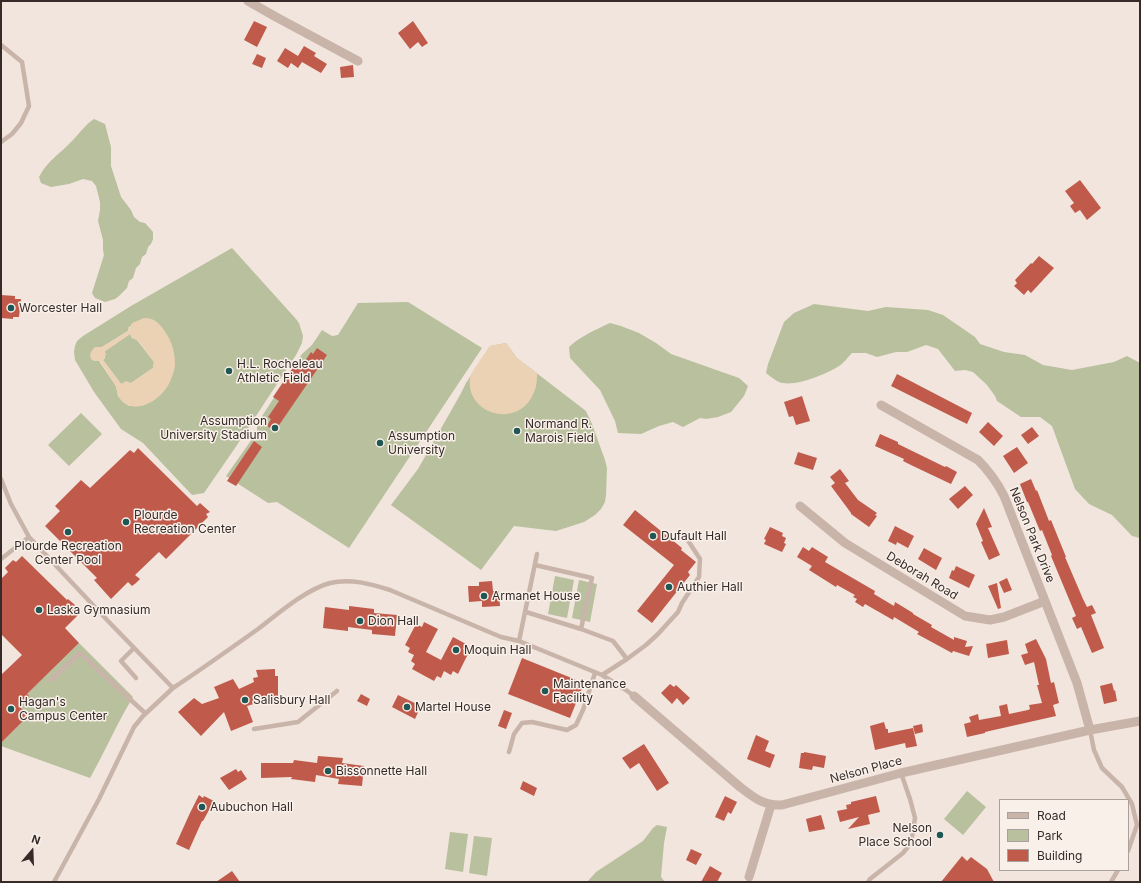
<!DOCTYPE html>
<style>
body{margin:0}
#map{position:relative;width:1141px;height:883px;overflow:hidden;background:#f1e5dd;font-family:Inter,sans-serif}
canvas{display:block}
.frame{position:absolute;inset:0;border:2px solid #362b29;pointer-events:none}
.legend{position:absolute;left:999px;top:799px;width:130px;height:72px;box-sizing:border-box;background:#f9f0e9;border:1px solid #aba19c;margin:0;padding:5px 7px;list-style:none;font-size:12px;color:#362b29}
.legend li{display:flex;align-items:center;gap:8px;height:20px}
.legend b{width:20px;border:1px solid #aba19c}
.north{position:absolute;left:12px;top:831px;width:40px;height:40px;-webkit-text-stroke:3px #f9f0e9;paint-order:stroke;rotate:19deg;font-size:11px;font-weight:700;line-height:16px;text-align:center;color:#362b29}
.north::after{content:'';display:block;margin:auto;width:14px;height:18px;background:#362b29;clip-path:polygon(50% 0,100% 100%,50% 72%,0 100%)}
</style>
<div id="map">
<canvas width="1141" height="883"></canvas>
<div class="frame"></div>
<ul class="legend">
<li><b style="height:5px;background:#c9b4a9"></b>Road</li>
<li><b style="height:11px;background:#b8c09d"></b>Park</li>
<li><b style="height:11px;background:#c05a4b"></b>Building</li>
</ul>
<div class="north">N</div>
</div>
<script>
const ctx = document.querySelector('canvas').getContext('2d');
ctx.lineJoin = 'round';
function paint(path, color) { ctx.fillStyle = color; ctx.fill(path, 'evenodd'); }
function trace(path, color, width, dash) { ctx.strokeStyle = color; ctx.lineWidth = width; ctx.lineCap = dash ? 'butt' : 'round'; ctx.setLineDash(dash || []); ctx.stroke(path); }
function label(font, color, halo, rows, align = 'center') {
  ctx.font = font + ' Inter,sans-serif'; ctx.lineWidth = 3; ctx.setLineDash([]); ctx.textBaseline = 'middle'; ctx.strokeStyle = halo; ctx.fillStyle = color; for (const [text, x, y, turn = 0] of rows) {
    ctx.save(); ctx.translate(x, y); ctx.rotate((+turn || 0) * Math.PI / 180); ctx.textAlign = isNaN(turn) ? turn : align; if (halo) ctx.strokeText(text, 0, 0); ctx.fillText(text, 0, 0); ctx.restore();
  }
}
const green = new Path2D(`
 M94,119L105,124L111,147V166L121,197L131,210L134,217L140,222L145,223L153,232V239L151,244L148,247L146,254L142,257L140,264L136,268L133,278L129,281L127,288L119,296L115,299L105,302L95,298L92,293L104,255L103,250V240L98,221L100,210V202L96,186L92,181L83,179L69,184L51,187L41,183L39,177C48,160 60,154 72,141C80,133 85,125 94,119Z
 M232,248L296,319L299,323L303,336L302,343L296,355L235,448L204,493L192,495L143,443L121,429L94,392L75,360L74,352L75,346L77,341L83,336L131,306ZM129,326L172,376L129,406L123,402L118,396L116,386L99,361V347H102L128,331Z
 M408,302L482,348L349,548L277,502L268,503L226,476L257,432V424L302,354L312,345L322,330L332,336L338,335L358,303Z
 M814,304L868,311L886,307L928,310L943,315L975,337L980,344L1004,352L1025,355L1043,365L1072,370L1114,362L1127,356L1140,363V538L1132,536L1112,515L1089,504L1075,489L1052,426L1040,417H1021L997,401L995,396L987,385L973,372L965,370L955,371L938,349L926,345L907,352H896L877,357L866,353H852C848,357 844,363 839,366C827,374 793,388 779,382C775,380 770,376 766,373L768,364L784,322L794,313Z
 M610,323L621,326L639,333L656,343L671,354L739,378L748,386L744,396L731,412L718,417L706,419L700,418L683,427L673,422L659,426L641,434L618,433L615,421L600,390L570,358L569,347C581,336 595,330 610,323Z
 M130,334L132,338L137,340L154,362L153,368L131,383L121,384L103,360L105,358V351Z
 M506,343L517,358L586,411L592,424L605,460L607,468L606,495L605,502L601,509L595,515L584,522L556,531L514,526L481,570L391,505L418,469L460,395L466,383L490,346Z
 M81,413L102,434L69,466L48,445Z
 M555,576L574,580L567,618L548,614Z
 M579,580L597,584L590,622L572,618Z
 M79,643L133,697C117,723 105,752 90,778L1,746V743L28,716L15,702L27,694Z
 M967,791L986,807L963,835L944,819Z
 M657,825L667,827L664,843L661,877L665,882H587L596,872L643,841L653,828Z
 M450,832L468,834L463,872L445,869Z
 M474,836L492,838L487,876L469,873Z`);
const sand = new Path2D(`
 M144,318C154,318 158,322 164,330C172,341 175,352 175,365C174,373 170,384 165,390C156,402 135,414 122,401C117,396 118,390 115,385C111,377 105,369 100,361H94L91,359C89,354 91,351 95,347H102L128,331L132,323ZM130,334L132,338L138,340L154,362L153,368L131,383L126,381L121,384L103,360L106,355L105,351Z
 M506,343L517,358L537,373C537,379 537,386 534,392C520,430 465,415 470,378C471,372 486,352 490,346Z`);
const building = new Path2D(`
 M254,21L267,27L257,47L244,40Z
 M413,21L428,43L422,47L418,42L410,49L398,33Z
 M304,46L316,53L314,56L327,64L321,73L302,62L298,68L291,63L288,68L277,61L285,48L298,56Z
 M257,54L266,58L262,68L252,64Z
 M353,65L354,77L341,78L340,67Z
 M1080,180L1101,208L1087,220L1080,210L1075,213L1070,206L1074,203L1065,191Z
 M1039,256L1054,268L1031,293L1028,290L1024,295L1014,286L1017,283L1015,280L1031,263L1032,264Z
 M1,295L15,296V299H21L19,317H13V319L1,318Z
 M317,348L327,355L275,431L267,426L271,419L268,417L279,401L273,397L296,363L301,367L311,352L313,354Z
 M897,374L972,413L967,424L891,386Z
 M802,396L810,421L796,425L793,416L789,417L784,402Z
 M988,422L1003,436L994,446L979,432Z
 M1032,427L1039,436L1028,444L1021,435Z
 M880,434L898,442V444L945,467L944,468L946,466L957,472L951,484L913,466L903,461L904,459L875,446Z
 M254,441L262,447L236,486L227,481Z
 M1017,447L1028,463L1014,473L1003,456Z
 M138,448L197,506L200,503L210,512L206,514L208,517L166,559L159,552L135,575L140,579L136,583L132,586L128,582L111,599L94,580L97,578L45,526L60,511L55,506L81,480L90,488L130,450L134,453Z
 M798,452L817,458L813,470L794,464Z
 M840,469L849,481L845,483L858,500L877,513L875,515L877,516L869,527L851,514V513L831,486L835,483L830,477Z
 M1031,479L1036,491L1037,490L1049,521L1051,520L1066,557H1065L1083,599L1087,607L1092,605L1096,613L1091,615L1104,648L1092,653L1081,627L1077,629L1072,618L1076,616L1051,556L1052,555L1042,530L1040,531L1028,502H1027L1020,484Z
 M965,486L973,495L958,509L949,499Z
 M984,508L992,527L988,528L1000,555L989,560L981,542L983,541L976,524Z
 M635,510L682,548L681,550L696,562L688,572L690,575L652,623L637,611L674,565L623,525Z
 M895,526L914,536L908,548L897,542L896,545L888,541Z
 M770,527L783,533L782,536L786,538L784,543L786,544L782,552L764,544L766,540L764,539Z
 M803,547L809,551L812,547L828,557L825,562L875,591L874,594L894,606L895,602L913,613V614L932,625L931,627L954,640V637L967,641L965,647L973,646L969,656L953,651L952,653L917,634L919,632L894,617L893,620L865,604L863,607L855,602L857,599L853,597L855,595L837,585L836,587L809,570L812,566L797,557Z
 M924,548L942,558L936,570L918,559Z
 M22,556L67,600L68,599L75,605L73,607L80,613L65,628L79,643L27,694L29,696L19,706L28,716L1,743V675L22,655L1,634V579L8,572L5,568L13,560L16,562Z
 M956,566L975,575L969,588L949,578L952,570L954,571Z
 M1007,578L1012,590L1004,593L999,582Z
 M492,581L493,591H499L500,606L482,607V601L469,602L468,586H479V582Z
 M997,583L1001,608L998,609L988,586Z
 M349,606L374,609V613L397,615L395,636L372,634V630L348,627V631L323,628L325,607L349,610Z
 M424,622L438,629L426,652L441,660L453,637L466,644L463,649L469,652L458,674L453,671L451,675L444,671L441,678L437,676L434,681L412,669L415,664L411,661L414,655L408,652L410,648L405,645L416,624L422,627Z
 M1036,639L1046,659L1051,683L1054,682L1059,703L1053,705L1056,716L985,732V733L967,737L964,724L971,722L969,717L978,714L979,720L1001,716L999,706L1007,704L1009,714L1028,710L1030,709L1029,705L1042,703L1037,685H1039L1034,662L1025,665L1021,655L1028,653L1025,644Z
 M1007,640L1009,654L988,658L986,644Z
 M522,658L584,683L570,718L508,694Z
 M275,669V676H278V703H257L247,706L253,722L231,731L224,712L201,736L178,712L194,698L202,704L219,698L214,687L233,679L239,689L254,682L253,678L258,677L256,670Z
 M1112,683L1114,691L1115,690L1117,701L1104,704L1100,686Z
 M670,684L674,687L676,685L690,698L683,705L677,698L672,704L661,693Z
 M361,694L370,699L367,706L357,701Z
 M398,695L421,706L415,719L392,707Z
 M504,710L512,713L506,729L498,726Z
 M884,722L886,729H888V733L913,728L917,746L906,748L905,743L875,750L870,726Z
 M922,724L923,732L915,734L913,726Z
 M756,735L769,741L765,751L775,755L770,768L747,759Z
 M644,744L669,783L657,791L639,763L630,769L622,758Z
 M804,752L826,756L824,768L813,766L812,770L799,768L801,753H804Z
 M318,756L343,758L342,763L364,766L362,786L338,784L339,779L316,775L315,782L291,779L292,777L261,778V763H293L294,760L317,763Z
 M236,769L238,772L241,770L247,779L229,790L220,778Z
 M523,781L537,788L534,796L520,789Z
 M199,795L203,798L204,796L214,801L203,821H202L189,850L176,844L190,813Z
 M725,796L737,802L731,814L728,812L724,821L715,817Z
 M876,796L880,812L868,815L870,824L848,829L859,817L840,822L837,811L847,809L846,805L851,804V802Z
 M821,815L825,829L809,832L806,819Z
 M691,849L702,854L696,865L686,860Z
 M962,856L967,861L971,857L987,869L994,882H941Z
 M710,866L722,873L717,882H701Z
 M232,871L240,882H216Z`);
const service = new Path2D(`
 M1,45L22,62L29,106L21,123L12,134L1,142
 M1,479L11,504L29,537L108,621L173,688L143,716L134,727L99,799L54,882
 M1,559L29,537
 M535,565L592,578L581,629
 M526,612L581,629L613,641L627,659
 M519,641L537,554
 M134,648L121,661L136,678
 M602,675L627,659L646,645L658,634L678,612L682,603L699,577L700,559L687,539
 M51,680L80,653L145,713
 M173,688C202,669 230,649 258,629C279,613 305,590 330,583C350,578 371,584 390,590L501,637L519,641L602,675L626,690L634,696
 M254,729L298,722L337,691
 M1090,730L1094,750L1102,768L1122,787L1132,804L1137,825L1128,851
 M509,752L514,734L522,723L532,722L567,730L576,725L583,710L595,673
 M868,882L870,879L903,853L911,843L915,818L910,799L901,773
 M1111,882L1118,870`);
const minor = new Path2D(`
 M248,1L276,17L358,61
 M881,405L978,460C989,471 997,482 1004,496L1077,683L1090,730
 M800,506L845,543L965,616L990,620L1004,617L1045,601
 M634,696L740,787C754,798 764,806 782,805L901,773L1090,730L1140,721
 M749,877L771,805`);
const markers = [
 [11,308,4,"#205653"],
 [229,371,4,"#205653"],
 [275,428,4,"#205653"],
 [517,431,4,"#205653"],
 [380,443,4,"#205653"],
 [126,522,4,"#205653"],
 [68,532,4,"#205653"],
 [653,536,4,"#205653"],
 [669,587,4,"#205653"],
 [484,596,4,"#205653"],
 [39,610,4,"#205653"],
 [360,621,4,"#205653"],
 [456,650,4,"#205653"],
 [545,691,4,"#205653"],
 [245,700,4,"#205653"],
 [407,707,4,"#205653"],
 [11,709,4,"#205653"],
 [328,771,4,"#205653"],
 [202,807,4,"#205653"],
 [940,835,4,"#205653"]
];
const poiNames = [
 ["Worcester Hall",19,308],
 ["H.L. Rocheleau",237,364],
 ["Athletic Field",237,378],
 ["Assumption",267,421,"right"],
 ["University Stadium",267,435,"right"],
 ["Normand R.",525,424],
 ["Marois Field",525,438],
 ["Assumption",388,436],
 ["University",388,450],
 ["Plourde",134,515],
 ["Recreation Center",134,529],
 ["Dufault Hall",661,536],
 ["Plourde Recreation",68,546,"center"],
 ["Center Pool",68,560,"center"],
 ["Authier Hall",677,587],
 ["Armanet House",492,596],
 ["Laska Gymnasium",47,610],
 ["Dion Hall",368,621],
 ["Moquin Hall",464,650],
 ["Maintenance",553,684],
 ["Facility",553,698],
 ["Salisbury Hall",253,700],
 ["Hagan's",19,702],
 ["Campus Center",19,716],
 ["Martel House",415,707],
 ["Bissonnette Hall",336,771],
 ["Aubuchon Hall",210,807],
 ["Nelson",932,828,"right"],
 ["Place School",932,842,"right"]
];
const streetNames = [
 ["Nelson Park Drive",1032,535,68],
 ["Deborah Road",922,576,31],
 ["Nelson Place",866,770,-15]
];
paint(green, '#b8c09d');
paint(sand, '#ebd2b5');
paint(building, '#c05a4b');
trace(service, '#c9b4a9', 4.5);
trace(minor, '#c9b4a9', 9);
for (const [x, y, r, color] of markers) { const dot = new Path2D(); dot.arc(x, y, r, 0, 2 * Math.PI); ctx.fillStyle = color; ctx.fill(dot); trace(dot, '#f9f0e9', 1.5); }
label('12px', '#362b29', '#f9f0e9', poiNames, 'left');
label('12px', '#362b29', '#f9f0e9', streetNames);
</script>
